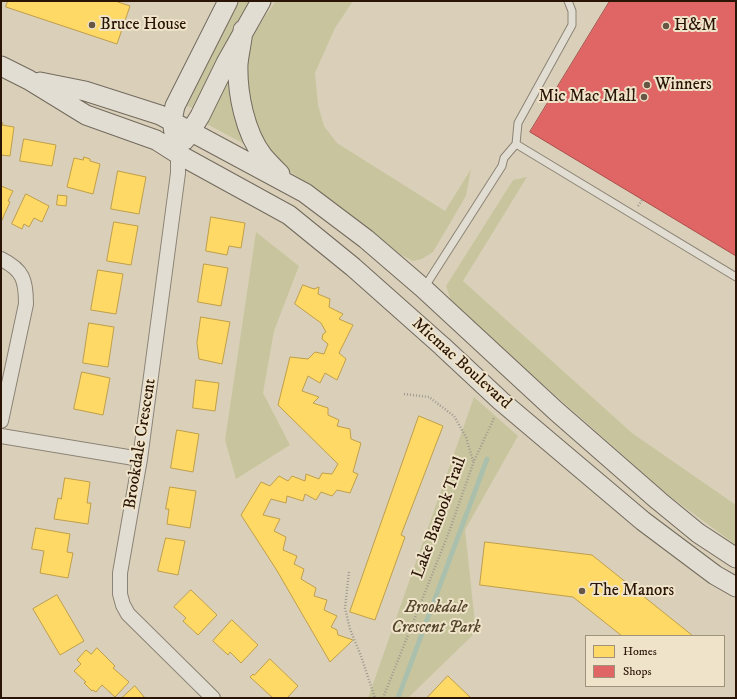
<!DOCTYPE html>
<style>
body{margin:0}
#map{position:relative;width:737px;height:699px;overflow:hidden;background:#dad0ba;font-family:"IM FELL DW Pica",serif}
canvas{display:block}
.frame{position:absolute;inset:0;border:2px solid #291405;pointer-events:none}
.legend{position:absolute;left:585px;top:635px;width:140px;height:52px;box-sizing:border-box;background:#efe4ca;border:1px solid #a0917b;margin:0;padding:5px 7px;list-style:none;font-size:12px;color:#291405}
.legend li{display:flex;align-items:center;gap:8px;height:20px}
.legend b{width:20px;border:1px solid #a0917b}
</style>
<div id="map">
<canvas width="737" height="699"></canvas>
<div class="frame"></div>
<ul class="legend">
<li><b style="height:11px;background:#ffd966"></b>Homes</li>
<li><b style="height:11px;background:#e06666"></b>Shops</li>
</ul>
</div>
<script>
const ctx = document.querySelector('canvas').getContext('2d');
ctx.lineJoin = 'round';
function paint(path, color) { ctx.fillStyle = color; ctx.fill(path, 'evenodd'); }
function trace(path, color, width, dash) { ctx.strokeStyle = color; ctx.lineWidth = width; ctx.lineCap = dash ? 'butt' : 'round'; ctx.setLineDash(dash || []); ctx.stroke(path); }
function label(font, color, halo, rows, align = 'center') {
  ctx.font = font + ' "IM FELL DW Pica",serif'; ctx.lineWidth = 4; ctx.setLineDash([]); ctx.textBaseline = 'middle'; ctx.strokeStyle = halo; ctx.fillStyle = color; for (const [text, x, y, turn = 0] of rows) {
    ctx.save(); ctx.translate(x, y); ctx.rotate((+turn || 0) * Math.PI / 180); ctx.textAlign = isNaN(turn) ? turn : align; if (halo) ctx.strokeText(text, 0, 0); ctx.fillText(text, 0, 0); ctx.restore();
  }
}
const green = new Path2D(`
 M238,1H251L196,109L187,106L218,37Z
 M276,1H353L335,28L315,73L318,105L324,126L337,143L445,211L471,169L466,196L433,252L422,259L413,261L401,255C377,235 352,215 327,197C311,185 292,175 277,161C255,141 240,86 246,57C250,36 264,18 276,1Z
 M230,64L250,147L205,123Z
 M527,177L463,281L632,433L736,505V545L668,495L452,304L446,286L513,180Z
 M256,232L299,266L274,331L263,393L290,445L236,479L225,440Z
 M474,397L518,436L465,530L476,632L408,698H368Z`);
const homes = new Path2D(`
 M8,1H115L130,6L117,44L6,7Z
 M1,122L3,123L2,125L14,127L10,156L1,155Z
 M24,139L56,145L52,166L20,161Z
 M84,157L90,159V161L100,164L93,194L67,187L74,158L83,160Z
 M118,171L146,177L139,214L111,209Z
 M1,186L13,191L8,201L10,202L1,222Z
 M26,194L49,206L42,222L34,218L29,227L24,224L22,229L12,224Z
 M58,195L67,196L66,206L57,205Z
 M211,217L245,223L241,248L229,246L227,255L206,251Z
 M114,222L138,226L131,265L107,261Z
 M204,264L228,268L221,306L198,302Z
 M98,270L123,274L116,314L91,310Z
 M303,285L314,289L319,287L318,294L330,299L329,307L343,314L339,319L353,325L339,353L346,359L337,380L325,373L320,383L308,376L302,391L319,397L313,403L328,408V415L339,420L337,426L350,429L351,439L361,443L353,472L358,474L350,493L337,490L332,496L321,492L316,500L305,494L303,501L287,496L286,503L271,499L263,515L280,519L274,531L286,537L283,550L297,556L294,564L304,569L301,579L316,588L314,596L327,600L324,610L337,616L331,627L337,630L338,635L353,640L330,662L276,569L241,515L261,482L270,486L279,476L288,481L292,476L305,481L306,474L319,479L322,473L332,474L338,464L278,405L290,357L308,359L315,352L324,354L328,344L322,339L323,334L326,332L321,323L295,304Z
 M201,317L230,322L222,364L199,359L197,343Z
 M89,323L114,327L108,367L83,363Z
 M82,372L110,378L103,415L74,409Z
 M196,380L219,383L215,411L193,408Z
 M419,416L443,426L401,535L405,537L375,620L350,612Z
 M177,430L199,434L193,472L171,468Z
 M65,478L90,482L87,503H91L88,524L54,519L58,498L61,499Z
 M170,487L196,491L190,528L167,524L169,509H166Z
 M36,528L70,534L67,552L73,553L68,578L40,573L44,551L32,549Z
 M166,538L185,541L178,575L158,571Z
 M485,542L592,555L693,636H622L573,597L480,585Z
 M191,590L217,615L198,635L183,621L186,618L174,607Z
 M57,595L84,641L60,655L33,609Z
 M232,620L258,645L241,663L230,652L228,655L213,641Z
 M97,648L115,666L113,668L129,682L115,697L102,685L96,692L93,690L92,691L84,683L86,682L74,671L81,664L77,660L86,650L91,654Z
 M270,659L298,686L287,698H273L250,677L253,674L254,675Z
 M448,676L471,698H427Z
 M135,686L145,698H122Z`);
const shops = new Path2D(`
 M610,1H736V256L530,132Z`);
const stream = new Path2D(`
 M398,698L487,459`);
const path = new Path2D(`
 M638,206L642,200
 M404,394L429,397L454,416L466,437L473,461
 M349,572L345,608L350,629L361,656L375,698
 M383,698L449,532L474,461L494,418`);
const lane = new Path2D(`
 M516,144L736,277
 M424,288L502,166L504,158L516,144L518,123L572,25V11L568,1`);
const street = new Path2D(`
 M178,154V173L140,459L120,573V594L123,605L128,614L213,698
 M1,259C23,270 26,280 26,304L1,421
 M1,436L140,459`);
const secondary = new Path2D(`
 M243,30C242,42 239,53 238,64C237,93 245,133 263,156C268,162 274,168 280,174
 M1,66L29,80L86,115L156,140L178,154L289,215L353,267L442,346L501,401L643,521L715,575L736,587
 M40,82L85,91L160,115L305,193L366,239L423,288L556,411L659,501L698,533L736,558
 M174,133L172,120L175,106L228,1
 M185,140L200,116L226,63L261,1`);
const markers = [
 [92,25,4,"#675644"],
 [666,26,4,"#675644"],
 [647,85,4,"#675644"],
 [644,97,4,"#675644"],
 [582,591,4,"#675644"]
];
const poiNames = [
 ["Bruce House",100,25],
 ["H&M",674,26],
 ["Winners",655,85],
 ["Mic Mac Mall",636,97,"right"],
 ["The Manors",590,591]
];
const streetNames = [
 ["Micmac Boulevard",461,364,42],
 ["Brookdale Crescent",141,444,-81],
 ["Lake Banook Trail",440,518,-70]
];
const parkNames = [
 ["Brookdale",436,608],
 ["Crescent Park",436,628]
];
paint(green, '#c8c59e');
paint(homes, '#ffd966');
trace(homes, '#bf9e49', 1);
paint(shops, '#e06666');
trace(shops, '#a94d49', 1);
trace(stream, '#abc0ac', 5);
trace(lane, '#8b8375', 9);
trace(street, '#8b8375', 16);
trace(secondary, '#726a5d', 21);
trace(path, '#9e998f', 2.5, [1, 2]);
trace(lane, '#e2ddd2', 7);
trace(street, '#e2ddd2', 14);
trace(secondary, '#e2ddd2', 19);
for (const [x, y, r, color] of markers) { const dot = new Path2D(); dot.arc(x, y, r, 0, 2 * Math.PI); ctx.fillStyle = color; ctx.fill(dot); trace(dot, '#efe4ca', 1.5); }
label('17px', '#291405', '#efe4ca', poiNames, 'left');
label('17px', '#291405', '#efe4ca', streetNames);
label('italic 17px', '#54462c', '#efe4ca', parkNames);
</script>
